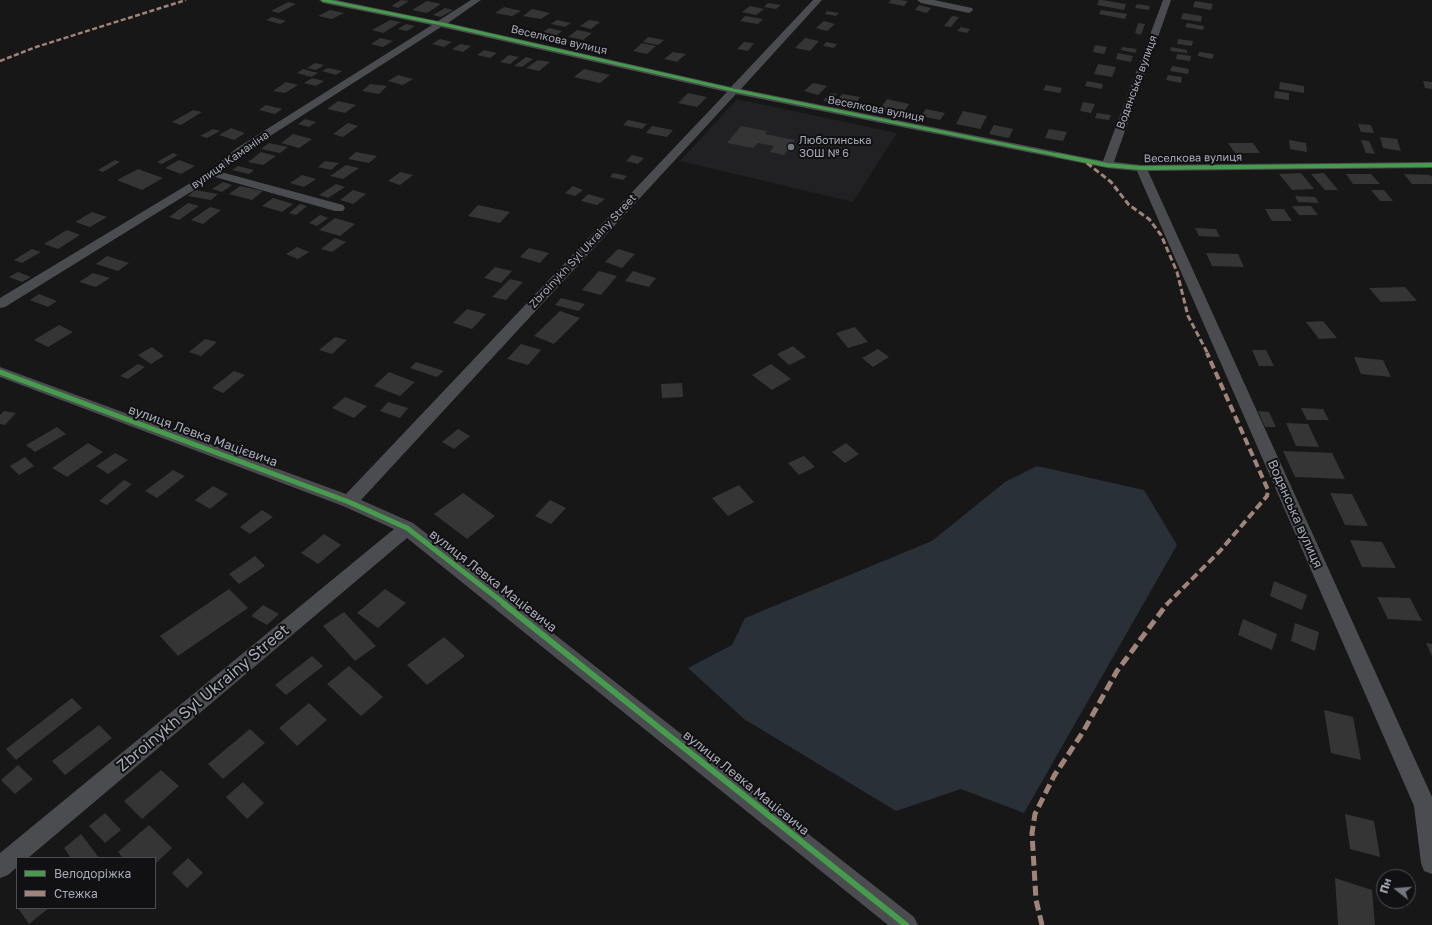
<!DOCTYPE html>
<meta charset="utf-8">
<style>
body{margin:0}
#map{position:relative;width:1432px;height:925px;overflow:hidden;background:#171717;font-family:"Golos Text",sans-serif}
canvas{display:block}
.legend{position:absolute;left:16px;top:857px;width:140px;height:52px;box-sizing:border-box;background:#111113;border:1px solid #4d4e55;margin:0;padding:5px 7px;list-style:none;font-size:12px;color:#a8aab7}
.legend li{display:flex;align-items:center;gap:8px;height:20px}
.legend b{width:20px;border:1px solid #4d4e55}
.north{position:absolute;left:1376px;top:869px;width:40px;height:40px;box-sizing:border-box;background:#111113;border:1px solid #4d4e55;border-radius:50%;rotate:287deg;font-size:11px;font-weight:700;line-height:16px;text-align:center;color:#a8aab7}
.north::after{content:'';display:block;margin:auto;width:14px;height:18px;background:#75777f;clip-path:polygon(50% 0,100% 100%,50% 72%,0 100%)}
</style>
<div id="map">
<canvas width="1432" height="925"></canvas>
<ul class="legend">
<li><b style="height:5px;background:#469c4c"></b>Велодоріжка</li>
<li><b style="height:5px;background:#a18479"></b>Стежка</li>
</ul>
<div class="north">Пн</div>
</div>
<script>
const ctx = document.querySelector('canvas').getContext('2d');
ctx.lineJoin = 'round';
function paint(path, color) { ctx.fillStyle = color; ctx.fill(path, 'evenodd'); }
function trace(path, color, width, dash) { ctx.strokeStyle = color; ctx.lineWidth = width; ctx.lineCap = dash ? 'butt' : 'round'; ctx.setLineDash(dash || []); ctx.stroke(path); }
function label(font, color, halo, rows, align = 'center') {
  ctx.font = font + ' "Golos Text",sans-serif'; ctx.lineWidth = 4; ctx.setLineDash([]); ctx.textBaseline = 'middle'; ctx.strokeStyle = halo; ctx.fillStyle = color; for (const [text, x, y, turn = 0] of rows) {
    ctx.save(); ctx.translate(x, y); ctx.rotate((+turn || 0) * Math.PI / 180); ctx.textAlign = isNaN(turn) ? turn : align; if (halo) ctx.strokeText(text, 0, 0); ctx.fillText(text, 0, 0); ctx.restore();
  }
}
const built = new Path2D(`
 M737,99L897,133L853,202L680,161Z`);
const water = new Path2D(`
 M1037,466L1144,490L1177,545L1024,813L961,789L896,811L744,719L688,668L732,645L745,618L932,541L1005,482Z`);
const building = new Path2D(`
 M401,0L409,1L398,8L391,6Z
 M891,0H901L908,1L904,6L888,3Z
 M1099,0H1102L1126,4L1124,10L1097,5Z
 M427,1L441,4L427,13L412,10Z
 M1195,1L1213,4L1211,10L1193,7Z
 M288,2L296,4L279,13L271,11Z
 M768,3L781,5L776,9L764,7Z
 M1137,4L1150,6L1149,10L1135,8Z
 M919,5L931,8L927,13L915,10Z
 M750,6L764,9L756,15L742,12Z
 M504,7L521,11L512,16L495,13Z
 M445,8L453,10L441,17L433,15Z
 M532,9L550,13L541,19L523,16Z
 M330,10L344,13L332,19L318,16Z
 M1101,10L1127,14L1125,19L1099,14Z
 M827,11L839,13L836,16L825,14Z
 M1183,13L1202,16L1201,22L1181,19Z
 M745,16L763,19L758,24L740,21Z
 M952,16L959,17L951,27L944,26Z
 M272,17L286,21L280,24L266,20Z
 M390,20L401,22L383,33L372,30Z
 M557,20L571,23L565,27L551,24Z
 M589,20L600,22L591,29L580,26Z
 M824,21L835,24L827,31L816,28Z
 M1138,23L1145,24L1141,35L1135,33Z
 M1187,23L1204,26L1203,30L1185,27Z
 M406,24L415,26L407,31L398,29Z
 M961,27L970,29L967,33L957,31Z
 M549,28L562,31L554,37L540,34Z
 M577,30L592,33L583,40L568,37Z
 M648,37L664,40L658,45L643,42Z
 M380,38L393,41L383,47L371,44Z
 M805,38L819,41L810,51L795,48Z
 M440,39L452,42L444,47L432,44Z
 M1178,39L1193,41L1192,46L1177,44Z
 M744,42L754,43L748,51L737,49Z
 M826,42L837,44L834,48L823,46Z
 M642,43L656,46L647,54L633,51Z
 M460,44L471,46L463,52L452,49Z
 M1095,45L1107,47L1104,54L1093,52Z
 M1122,47L1137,49L1135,53L1121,50Z
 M1171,47L1187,50V53L1170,51Z
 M484,50L497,53L490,58L477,55Z
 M673,52L686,54L677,62L664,59Z
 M1199,52L1214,54L1212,59L1198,56Z
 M1118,53L1133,56L1131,62L1116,59Z
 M1177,54L1191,56L1190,61L1176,59Z
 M509,55L519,57L510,64L500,62Z
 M526,57L533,59L522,67L514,66Z
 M538,60L550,62L539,71L526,68Z
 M315,63L324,65L316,70L307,68Z
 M1098,64L1116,67L1112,77L1094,74Z
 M1172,66L1189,69L1188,74L1170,71Z
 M328,68L342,71L336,75L322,71Z
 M303,69L318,73L311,77L297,73Z
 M584,69L610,75L600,83L574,77Z
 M398,75L413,79L403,85L388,81Z
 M1168,75L1182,77L1181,83L1166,80Z
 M312,78L324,81L316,86L304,83Z
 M1087,81L1103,84L1102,89L1085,86Z
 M1423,81L1432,82V89L1425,88Z
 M286,82L298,85L285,93L273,91Z
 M1280,82L1304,86V93L1279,89Z
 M813,83L827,86L818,95L804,91Z
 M370,84L387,86L379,94L362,91Z
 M1046,85L1062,88L1060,93L1043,90Z
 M1275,91L1289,93V100L1274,98Z
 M688,93L707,97L697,107L678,103Z
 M830,93L837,94L830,102L823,101Z
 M842,94L860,97L856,103L838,99Z
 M887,99L909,104L901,117L878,112Z
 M338,101L356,105L345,113L327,109Z
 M1083,102L1095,104L1091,113L1080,111Z
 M266,105L282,109L275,114L259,110Z
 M926,109L945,113L940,120L921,116Z
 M193,110L202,112L181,125L172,122Z
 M963,111L987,116L980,129L956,124Z
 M1097,113L1111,115L1109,120L1095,118Z
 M305,119L316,122L309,127L298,124Z
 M628,120L647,124L642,129L623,125Z
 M348,123L358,126L343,137L333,134Z
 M1358,124L1371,125L1374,133L1361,132Z
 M994,125L1013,129L1009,138L989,134Z
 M652,126L673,130L667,137L646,133Z
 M741,126L767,131L765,134L795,140L784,155L770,152L774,146L758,143L753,148L727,143Z
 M231,128L245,133L234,140L219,135Z
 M213,129L220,131L207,138L200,136Z
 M1049,129L1067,132L1063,141L1045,138Z
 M293,134L312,139L299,148L281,143Z
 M1380,137L1397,139L1401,151L1383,148Z
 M1289,140L1306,143L1307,152L1290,149Z
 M1361,140L1369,141L1375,154L1366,153Z
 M269,143L288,147L280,153L261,149Z
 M1228,143H1253L1260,153H1235Z
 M261,152L276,156L263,165L248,162Z
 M356,152L377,156L369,163L348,159Z
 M173,153L178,155L162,164L157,162Z
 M632,155L644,158L638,164L626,161Z
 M115,160L120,162L103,172L98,170Z
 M179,160L195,166L181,174L165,168Z
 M325,161L339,163L331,170L318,167Z
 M346,165L359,168L343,179L330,176Z
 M238,166L254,170L249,174L232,170Z
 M138,169L163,178L142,190L117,180Z
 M400,172L413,175L400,185L388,181Z
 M613,173L627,176L623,180L610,177Z
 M1301,173L1314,189L1292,190L1279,174Z
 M1324,173L1338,190H1325L1311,174Z
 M1346,174H1371L1380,184H1353Z
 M1404,174L1430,175L1432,177V184H1412Z
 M302,175L316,179L304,187L290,183Z
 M223,182L232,185L222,192L212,189Z
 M336,184L345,187L328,198L319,195Z
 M240,186L263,191L252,200L229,194Z
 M573,186L583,190L575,196L565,193Z
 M195,190L218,194L211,200L188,196Z
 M353,190L366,194L353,204L340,200Z
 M1371,190H1384L1393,201H1380Z
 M588,194L605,199L597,205L581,201Z
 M1295,196L1315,197L1319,203L1298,202Z
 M273,198L293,204L282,212L262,206Z
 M188,203L199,206L179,220L169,217Z
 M300,204L307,206L296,215L289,213Z
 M478,205L510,212L500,223L468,216Z
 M1292,206H1311L1318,215H1299Z
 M210,207L221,210L203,224L191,220Z
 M1265,209H1284L1292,221H1272Z
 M92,212L107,217L90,227L75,222Z
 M320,215L328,218L317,226L309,223Z
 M335,218L355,224L340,236L319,230Z
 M1195,228L1216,229L1220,237L1199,236Z
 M67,230L80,235L58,249L44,244Z
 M335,238L346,242L332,252L321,249Z
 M297,247L309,252L298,259L286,254Z
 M529,248L549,253L540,263L520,257Z
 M32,249L41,252L22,263L14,260Z
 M618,249L635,254L622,268L605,262Z
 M1206,253L1238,254L1244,267L1212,266Z
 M107,256L129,263L118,271L96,264Z
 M495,267L512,271L501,283L484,278Z
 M599,271L617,276L601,295L582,290Z
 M633,271L656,278L649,287L625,281Z
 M18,272L31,277L22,282L9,277Z
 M93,273L110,278L96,287L79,282Z
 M510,279L523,282L506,300L492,297Z
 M1405,287L1417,301L1381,302L1369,288Z
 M39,294L57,301L48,307L30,300Z
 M561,298L585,304L579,311L555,305Z
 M467,309L486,314L472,329L453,323Z
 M560,311L580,318L554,344L534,336Z
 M1323,321L1337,338L1319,339L1306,322Z
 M59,325L73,332L48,347L34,340Z
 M855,327L868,342L848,348L836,333Z
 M335,337L347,340L332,354L319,350Z
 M205,339L217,342L201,356L189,352Z
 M521,344L541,350L528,365L507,359Z
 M793,346L806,357L789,365L777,354Z
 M152,347L164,356L151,364L138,355Z
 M878,349L889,357L873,367L862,358Z
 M1252,350H1266L1274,366H1259Z
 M1354,357L1383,360L1391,377L1361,374Z
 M416,362L444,371L437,377L410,368Z
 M138,364L145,367L128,379L120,376Z
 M771,364L791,379L772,390L752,375Z
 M234,371L245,375L223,393L212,388Z
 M389,372L415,382L400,396L374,386Z
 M682,383L683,397L662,398L661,384Z
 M345,397L367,406L354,418L332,408Z
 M388,402L408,408L400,418L380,411Z
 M1301,408L1323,409L1329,420H1307Z
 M4,411L16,413L5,425L0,424V415Z
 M1258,411L1269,412L1276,427H1265Z
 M1286,423L1308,424L1319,447L1296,446Z
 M57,427L66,434L35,452L26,445Z
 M458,429L470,436L454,449L442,442Z
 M88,443L103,452L67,477L52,468Z
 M846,443L859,454L845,463L832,452Z
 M1283,451L1332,453L1345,479L1295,477Z
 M115,453L128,460L108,474L96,466Z
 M804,456L815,467L799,475L788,463Z
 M25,457L34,466L19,475L10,466Z
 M173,470L185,476L157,498L145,491Z
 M124,480L132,484L107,505L99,501Z
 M739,485L754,502L728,516L712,498Z
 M213,486L228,494L210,509L195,500Z
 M463,493L495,516L467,539L434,514Z
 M1330,493L1352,494L1368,526L1345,525Z
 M550,500L566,508L551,524L535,516Z
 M262,510L273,517L250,534L240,527Z
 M324,534L341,545L318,564L301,553Z
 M1350,540L1382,542L1396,568L1362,567Z
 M255,556L265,566L239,584L229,574Z
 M1274,581L1307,595L1302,610L1270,596Z
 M229,589L248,608L178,656L160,636Z
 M385,589L406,603L378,628L357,613Z
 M1377,597L1410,598L1422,621L1388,619Z
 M263,605L279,614L267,625L251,616Z
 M344,612L376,646L355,661L323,626Z
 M1243,619L1277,634L1272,650L1238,635Z
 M1295,623L1319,632L1315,651L1291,641Z
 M444,637L465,656L427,685L407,665Z
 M1426,643L1432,644V656Z
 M312,656L323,666L286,695L275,685Z
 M349,666L383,697L361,716L327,684Z
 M72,698L82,708L16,760L6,749Z
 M309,703L327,720L297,746L279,728Z
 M1324,710L1353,717L1361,760L1331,753Z
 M99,725L112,738L65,775L52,761Z
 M250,729L265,743L223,779L208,764Z
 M18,765L33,779L15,794L1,780Z
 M161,770L179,786L142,819L124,801Z
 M243,782L264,803L247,819L226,797Z
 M105,813L121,830L105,843L89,826Z
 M1345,814L1374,821L1380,857L1350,849Z
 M149,825L172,848L155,864V858H123L118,852Z
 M81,834L99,858H71L64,848Z
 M188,858L203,873L187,888L172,873Z
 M1335,878L1372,890L1375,925H1338Z
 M18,908H49L29,924Z`);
const minor = new Path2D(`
 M319,0H336L438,21L471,0H481L448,23L731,87L813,0H822L741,89L1103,161L1163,0H1171L1114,162L1141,165L1432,162V168L1148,171L1432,797V874L1424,871L1421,863L1414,806L1137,171L1107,168L736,94L361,500L413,523L914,917L918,925H888L407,538L28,858H17V867L8,875L0,878V853L394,529L343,506L0,377V367L346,494L727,92L441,27L245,152L221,172L343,205L345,208L343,211H335L215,177L5,307L0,308V298L192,182L209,171L237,148L432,25L323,3Z
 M917,0H934L972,8L973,10L969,13L921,3Z`);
const quietFar3 = new Path2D(`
 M0,61L36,47L186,0`);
const quietFar2 = new Path2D(`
 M1087,163L1111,182L1129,205L1149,219L1161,235L1177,272L1188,316L1208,354`);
const quietFar1 = new Path2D(`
 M1166,605L1220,551L1267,496L1268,490L1207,353`);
const quiet = new Path2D(`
 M1042,925L1036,900L1032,833L1035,814L1054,776L1083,732L1117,671L1167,604`);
const cyclewayFar3 = new Path2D(`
 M323,0L442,24L733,90L1062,156`);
const cyclewayFar2 = new Path2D(`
 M1057,155L1107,165L1141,168L1432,165`);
const cyclewayFar1 = new Path2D(`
 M0,372L349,502L407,528L506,605`);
const cycleway = new Path2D(`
 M504,604L906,925`);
const markers = [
 [791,147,4,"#75777f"]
];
const farStreetnames = [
 ["Веселкова вулиця",559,40,13],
 ["Водянська вулиця",1137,82,-70],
 ["Веселкова вулиця",876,109,11],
 ["Веселкова вулиця",1193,158,-1],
 ["вулиця Каманіна",230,160,-35],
 ["Zbroinykh Syl Ukrainy Street",583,251,-47]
];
const farPoinames = [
 ["Люботинська",799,141],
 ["ЗОШ № 6",799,154]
];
const streetNames = [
 ["вулиця Левка Мацієвича",203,436,20],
 ["Водянська вулиця",1295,514,66],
 ["вулиця Левка Мацієвича",493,581,38],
 ["вулиця Левка Мацієвича",746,783,39]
];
const nearStreetnames = [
 ["Zbroinykh Syl Ukrainy Street",203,698,-40]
];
paint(built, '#212123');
paint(water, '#2a3038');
paint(building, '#353536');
paint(minor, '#4b4c50');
trace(quietFar3, '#a18479', 2.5, [5, 2.5]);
trace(quietFar2, '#a18479', 3, [6, 3]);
trace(quietFar1, '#a18479', 4, [8, 4]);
trace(quiet, '#a18479', 5, [10, 5]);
trace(cyclewayFar3, '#469c4c', 3);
trace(cyclewayFar2, '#469c4c', 4);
trace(cyclewayFar1, '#469c4c', 5);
trace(cycleway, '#469c4c', 6);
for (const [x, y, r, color] of markers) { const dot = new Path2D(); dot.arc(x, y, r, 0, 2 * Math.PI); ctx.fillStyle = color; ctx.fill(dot); trace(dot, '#111113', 1.5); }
label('11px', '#a8aab7', '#111113', farStreetnames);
label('11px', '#a8aab7', '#111113', farPoinames, 'left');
label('13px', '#a8aab7', '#111113', streetNames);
label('16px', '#a8aab7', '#111113', nearStreetnames);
</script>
